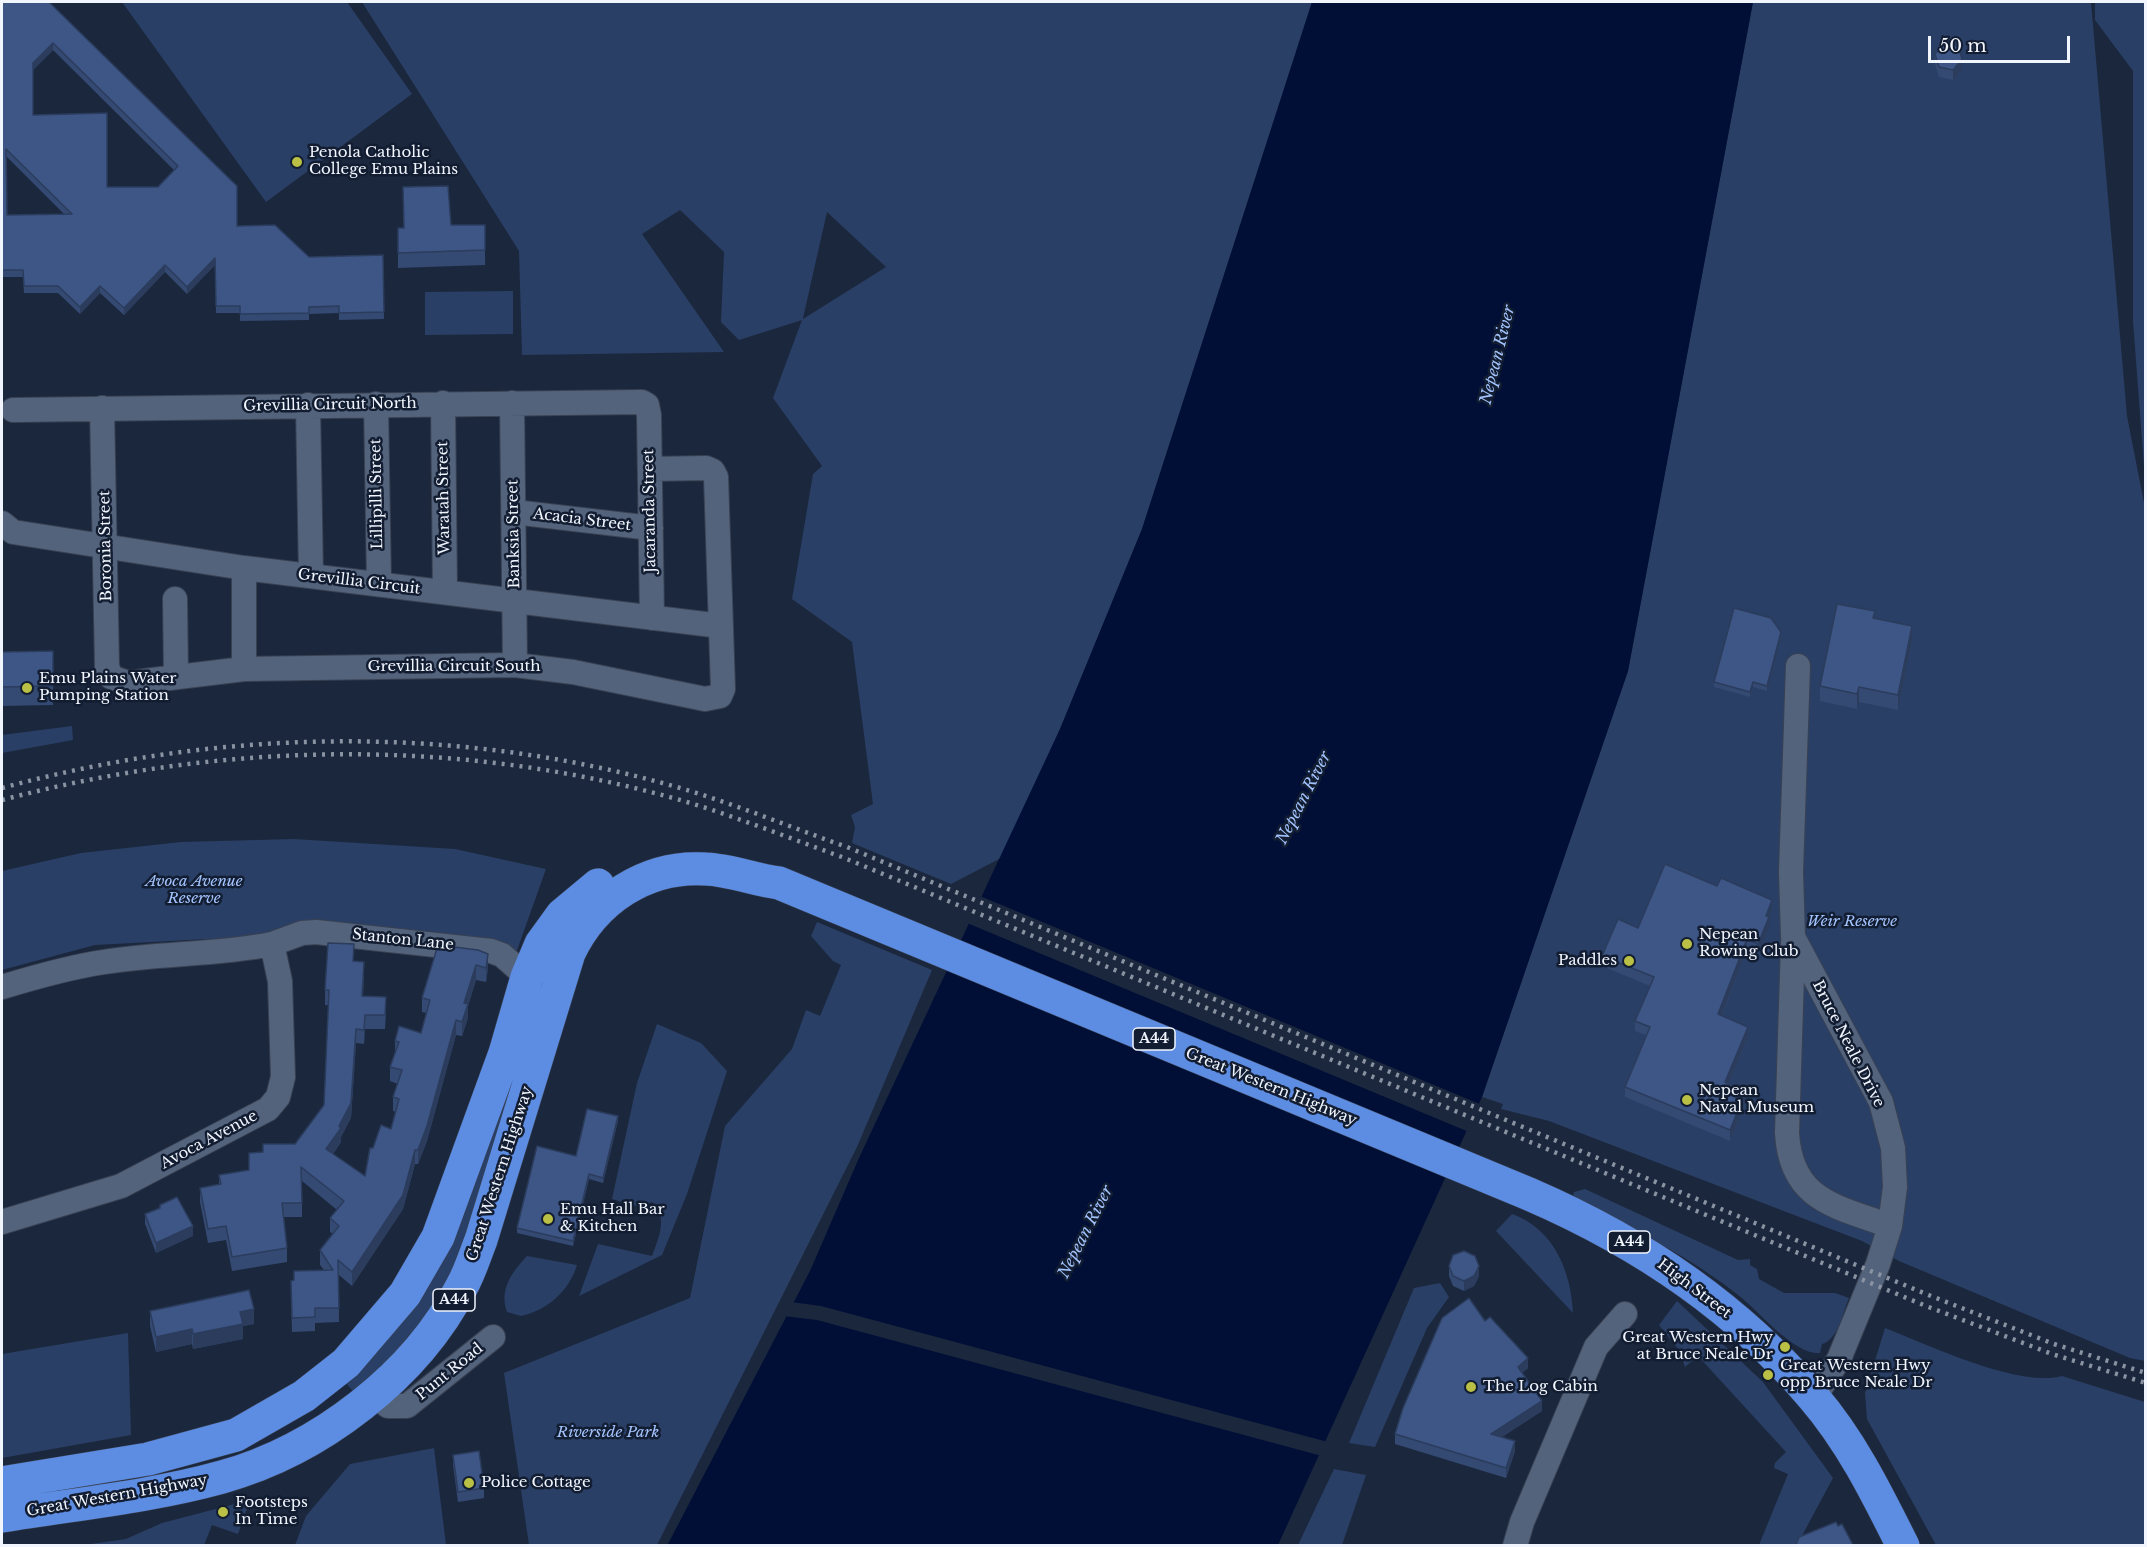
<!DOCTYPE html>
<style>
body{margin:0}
#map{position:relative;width:2147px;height:1547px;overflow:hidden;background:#1b273d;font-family:"Libre Baskerville",serif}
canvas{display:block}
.frame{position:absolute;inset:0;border:3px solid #f0f5fe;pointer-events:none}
.scale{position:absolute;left:1928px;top:36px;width:142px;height:27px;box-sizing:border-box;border:3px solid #f0f5fe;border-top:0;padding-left:8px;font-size:18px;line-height:21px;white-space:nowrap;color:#f0f5fe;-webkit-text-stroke:4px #121d32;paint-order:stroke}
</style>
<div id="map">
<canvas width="2147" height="1547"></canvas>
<div class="frame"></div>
<div class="scale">50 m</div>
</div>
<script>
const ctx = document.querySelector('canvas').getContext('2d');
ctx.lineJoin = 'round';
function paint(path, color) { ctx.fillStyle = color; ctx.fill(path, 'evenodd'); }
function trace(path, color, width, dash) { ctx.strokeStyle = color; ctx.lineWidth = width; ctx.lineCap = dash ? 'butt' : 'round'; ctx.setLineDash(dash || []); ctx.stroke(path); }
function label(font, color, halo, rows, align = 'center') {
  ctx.font = font + ' "Libre Baskerville",serif'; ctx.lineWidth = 5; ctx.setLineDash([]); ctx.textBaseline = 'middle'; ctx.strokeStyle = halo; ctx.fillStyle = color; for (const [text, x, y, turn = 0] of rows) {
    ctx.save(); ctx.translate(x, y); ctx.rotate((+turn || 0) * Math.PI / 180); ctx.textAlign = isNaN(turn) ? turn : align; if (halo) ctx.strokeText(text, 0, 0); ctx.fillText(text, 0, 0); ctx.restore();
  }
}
const green = new Path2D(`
 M122,2H347L412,94L266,202Z
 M362,2H1312L1142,529L1060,729L1001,858L951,884L852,843L855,827L851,815L873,804L852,642L792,599L813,474L822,466L773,398L802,320L739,340L721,322L724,252L680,210L642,234L724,352L522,355L519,251ZM827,212L886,267L803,319V318Z
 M1753,2H2091L2127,416L2146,513L2145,1361L2130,1358L1899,1261L1862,1241L1549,1121L1501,1109L1503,1104L1482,1097L1628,671Z
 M2095,2H2145V480L2133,321V71L2095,20Z
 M513,291V334L425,335V292Z
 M72,726L73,740L2,753V735Z
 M294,839L455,849L546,869L515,956L246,937L95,945L2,970V871L81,853L181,842Z
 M817,922L932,970L857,1147L657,1545H529L504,1373L690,1298L725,1126L792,1049L806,1010L820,1016L841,965L833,961L811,936Z
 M562,926L452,1284L358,1397L345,1382L378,1351L526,1004Z
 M657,1024L701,1043L727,1071L687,1194L662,1255L579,1296L598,1244L652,1256C658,1240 669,1216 652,1202L640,1207L612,1199L637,1083Z
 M1585,1189L1738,1260L1750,1259V1265L1757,1269L1759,1279L1784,1293H1835L1849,1298C1843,1312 1838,1340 1822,1344L1820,1353C1795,1355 1762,1315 1743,1299C1692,1257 1631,1228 1572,1200L1574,1192Z
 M1512,1214C1554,1229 1571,1271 1573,1313L1496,1231Z
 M527,1256L577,1265C569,1291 548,1310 521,1316L507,1312C499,1289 512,1272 527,1256Z
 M1440,1283L1449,1297L1427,1328L1375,1447L1349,1443L1414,1288Z
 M1677,1301L1763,1382L1833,1478L1797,1545H1759L1788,1474L1774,1468L1775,1463L1786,1452L1698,1356L1685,1367L1680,1351L1659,1325Z
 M1885,1328C1929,1345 2018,1388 2062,1376L2145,1402V1545H1936L1867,1419L1865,1393Z
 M128,1333L131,1435L2,1458V1354Z
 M434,1448L446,1545H295L306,1516L350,1464Z
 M1334,1469L1366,1475L1342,1545H1298Z
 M250,1500L238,1534L212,1525L204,1545H84L126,1539L162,1523Z`);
const water = new Path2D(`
 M1312,2H1753L1628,671L1482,1097L1278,1545L667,1546L810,1271L859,1158L1060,729L1142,529Z`);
const pier = new Path2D(`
 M980,896L1482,1105L1469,1132L967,923Z
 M791,1302L821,1306L1328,1442L1322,1456L817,1320L784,1316Z`);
const minor = new Path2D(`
 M443,403L445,592
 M512,403L515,665
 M376,404L379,584
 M308,405L311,576
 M102,408L107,667L111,677L128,683L244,669L515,665L573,672L705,699L720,696L723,689L716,477L713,471L706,468L650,469
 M13,410L642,402L647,405L649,415L652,618
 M514,512L651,528
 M2,523L13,532L244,568L721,626
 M244,568V669
 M175,599L176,676
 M1798,666L1791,872L1793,937L1881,1102L1893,1148L1895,1187L1890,1226L1878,1264L1839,1359L1814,1398
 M1793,943L1787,1133C1791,1201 1836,1206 1890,1226
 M272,944L302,933L316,932L491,951L502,955L527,977
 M2,987C35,977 69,967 104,962C159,953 216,955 272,944L280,981L283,1077L278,1097L268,1109L121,1186L2,1222
 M374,1395L388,1406H407L493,1337
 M1515,1546L1522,1522L1596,1347L1625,1314`);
const highway = new Path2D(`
 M2,1483L148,1459L236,1435L304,1396L346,1363L405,1294L438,1237L505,1053L527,977L541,944L562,915L598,885
 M2,1516C74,1504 150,1497 222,1477C319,1450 416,1376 462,1286C470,1272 475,1255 481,1240L569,953C594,900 646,865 706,869C731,870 754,880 779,883L1529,1194C1638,1241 1736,1306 1813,1397C1851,1441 1877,1494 1903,1546`);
const rail = new Path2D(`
 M2,788C218,729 450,724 666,784C728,801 787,826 847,847L1931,1296L2054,1344L2146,1373
 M2,800C217,743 446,737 662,795C723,811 783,836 842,857L1926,1306L2052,1354L2146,1383`);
const wall = new Path2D(`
 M2,2H49L237,226L309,257L383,255L384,319L339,320V313L309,314V320L240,321V313H216L215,265L187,294L165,272L124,315L100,293L80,314L58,293H24L23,277H2ZM53,50L174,170L158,187H107L33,115V70ZM6,156L65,215H7Z
 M1935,54L1962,69L1953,80L1939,77L1935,64Z
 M451,225H485V265L398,268V228Z
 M1875,618L1912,641L1898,710L1859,702L1857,709L1820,701V686Z
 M1781,637L1767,691L1753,687L1750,697L1714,687V682Z
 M53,651V705L2,706V652Z
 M1772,910L1769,918V927L1758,954L1747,949L1722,1016L1748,1037L1729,1083L1746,1101L1730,1141L1625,1097V1087L1646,1035L1635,1031V1021L1650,986L1602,966V956L1638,928Z
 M438,945L488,969L486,982L476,980L468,1006V1018L462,1036L456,1035L427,1141L418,1164H415L403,1209L352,1286L339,1275V1322L315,1323V1331L292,1332L291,1295L294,1280L324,1270L320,1265V1250L333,1234L330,1232V1218L337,1210L302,1181V1217H283L287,1248V1262L232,1271L226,1240L208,1243L200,1202V1188L219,1184V1175L249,1170L263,1152L295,1144L324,1105L329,1005H325V990L353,961L364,976L363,996L386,1011L385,1029H365L364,1044L356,1043L351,1118L341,1137V1142L333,1154L365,1176L373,1148L391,1129L396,1112L393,1111V1097L398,1084L390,1081V1067L395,1055V1041L421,1033L426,1013L422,1012V998Z
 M618,1121L603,1183L589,1179L573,1246L517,1233V1228L576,1156Z
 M160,1208L193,1236L156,1253L145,1224V1214Z
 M1449,1266L1479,1276L1474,1286L1464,1291L1453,1286L1449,1276Z
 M150,1311L254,1324L243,1326V1339L193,1349L192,1344L156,1352L150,1326Z
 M1485,1321L1528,1368L1522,1373L1542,1411L1502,1437L1515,1451L1506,1478L1395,1444V1434Z
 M453,1455L484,1488V1498L458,1502L453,1465Z`);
const shadedWall = new Path2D(`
 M53,43V50L33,70V63Z
 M1962,59V69L1953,80V70Z
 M215,258V265L187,294V287Z
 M165,265V272L124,315V308Z
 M100,286V293L80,314V307Z
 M1912,626V641L1898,710V695Z
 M1781,632V637L1767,691V686Z
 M1753,682V687L1750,697V692Z
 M1859,687V702L1857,709V694Z
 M1772,900V910L1769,918V927L1758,954V944L1766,916Z
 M1747,939V949L1718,1025V1014Z
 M488,954V969L486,982V968Z
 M476,965V980L468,1006V1018L462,1036V1022L464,1003Z
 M365,1015V1029L364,1044V1030Z
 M456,1020V1035L427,1141L418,1164V1150Z
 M1748,1027V1037L1725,1092V1082Z
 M356,1029V1043L351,1118L341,1137V1142L326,1163V1149Z
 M1746,1091V1101L1730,1141V1130Z
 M618,1116V1121L603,1183V1178Z
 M415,1150V1164L403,1209L352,1286V1272Z
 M589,1174V1179L573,1246V1241Z
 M193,1226V1236L156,1253V1243Z
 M1479,1266V1276L1474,1286L1464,1291V1281Z
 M254,1309V1324L243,1326V1339L193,1349V1334L240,1312Z
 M192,1329V1344L156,1352V1337Z
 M1528,1358V1368L1518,1377V1367Z
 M1542,1401V1411L1491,1444V1434Z
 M1515,1441V1451L1506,1478V1468Z`);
const building = new Path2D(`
 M2,2H49L237,186V226L275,225L309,257L383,255L384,312L339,313V306L309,307V313L240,314V306H216L215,258L187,287L165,265L124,308L100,286L80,307L58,286H24L23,270H2ZM53,43L178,166L158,187H107V113L33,115V63ZM6,149L72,214L7,215Z
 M1944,44L1958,46L1962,59L1953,70L1939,67L1935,54Z
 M448,186L451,225H485V250L398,253V228H404L403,187Z
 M1837,604L1875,611L1873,618L1912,626L1898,695L1859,687L1857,694L1820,686Z
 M1734,608L1771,618L1781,632L1767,686L1753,682L1750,692L1714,682Z
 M53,651V686L2,687V652Z
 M1665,864L1717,886L1721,878L1772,900L1766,916L1769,917L1758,944L1747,939L1718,1014L1748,1027L1725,1082L1746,1091L1730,1130L1625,1087L1650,1027L1635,1021L1654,977L1602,956L1618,919L1638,928Z
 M328,943L354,944L353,961L364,962L362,996L386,997L385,1015H365L364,1030L356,1029L351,1103L339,1126L341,1128L326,1149L365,1176L370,1148H373L381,1125L391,1129L399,1099L393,1097L402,1070L390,1067L399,1042L395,1041L399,1026L421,1033L430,1000L422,998L438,945L478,950L488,954L486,968L476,965L464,1003L468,1004L462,1022L456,1020L427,1126L418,1150H415L403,1195L352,1272L338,1260L339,1308H315V1317L292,1318L291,1281L294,1280V1271L333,1270L320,1250L339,1226L330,1218L344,1201L301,1167L302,1203H282L287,1248L232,1257L226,1226L208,1229L200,1188L221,1184L219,1175L249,1170V1153L263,1152V1144H295L324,1105L329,990H325Z
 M587,1109L618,1116L603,1178L589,1174L573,1241L517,1228L537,1146L576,1156Z
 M177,1197L193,1226L156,1243L145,1214L160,1208V1205Z
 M1464,1251L1475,1256L1479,1266L1474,1276L1464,1281L1453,1276L1449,1266L1453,1255Z
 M249,1290L254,1309L240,1312L243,1324L193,1334L192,1329L156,1337L150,1311Z
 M1469,1298L1485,1321L1490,1317L1528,1358L1518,1367L1542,1401L1491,1434L1515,1441L1506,1468L1395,1434L1403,1408L1442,1318Z
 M479,1451L484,1488L458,1492L453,1455Z
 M1836,1522L1838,1526L1842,1524L1853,1545H1796L1799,1537Z`);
const markers = [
 [297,162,6,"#bac045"],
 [27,688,6,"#bac045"],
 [1687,944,6,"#bac045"],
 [1629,961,6,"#bac045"],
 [1687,1100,6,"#bac045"],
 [548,1219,6,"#bac045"],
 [1785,1347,6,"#bac045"],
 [1768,1375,6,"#bac045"],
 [1471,1387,6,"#bac045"],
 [469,1483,6,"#bac045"],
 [223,1512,6,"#bac045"]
];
const shields = [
 [1154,1039,42],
 [1629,1242,42],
 [454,1300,42]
];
const shieldNames = [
 ["A44",1154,1039],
 ["A44",1629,1242],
 ["A44",454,1300]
];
const poiNames = [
 ["Penola Catholic",309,153],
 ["College Emu Plains",309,170],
 ["Emu Plains Water",39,679],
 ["Pumping Station",39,696],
 ["Nepean",1699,935],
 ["Rowing Club",1699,952],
 ["Paddles",1617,961,"right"],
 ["Nepean",1699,1091],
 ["Naval Museum",1699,1108],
 ["Emu Hall Bar",560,1210],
 ["& Kitchen",560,1227],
 ["Great Western Hwy",1773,1338,"right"],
 ["at Bruce Neale Dr",1773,1355,"right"],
 ["Great Western Hwy",1780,1366],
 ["opp Bruce Neale Dr",1780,1383],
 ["The Log Cabin",1483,1387],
 ["Police Cottage",481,1483],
 ["Footsteps",235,1503],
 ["In Time",235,1520]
];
const streetNames = [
 ["Grevillia Circuit North",330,405,-1],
 ["Lillipilli Street",377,494,-91],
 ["Waratah Street",444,498,-91],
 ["Jacaranda Street",650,511,-91],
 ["Acacia Street",582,520,7],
 ["Banksia Street",514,534,-91],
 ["Boronia Street",106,546,-91],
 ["Grevillia Circuit",359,582,7],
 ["Grevillia Circuit South",454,667],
 ["Stanton Lane",403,940,6],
 ["Bruce Neale Drive",1848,1044,63],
 ["Great Western Highway",1271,1087,22],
 ["Avoca Avenue",209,1140,-28],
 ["Great Western Highway",500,1174,-72],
 ["High Street",1694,1289,37],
 ["Punt Road",450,1372,-39],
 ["Great Western Highway",117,1496,-10]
];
const parkNames = [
 ["Avoca Avenue",194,882],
 ["Reserve",194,899],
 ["Weir Reserve",1852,922],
 ["Riverside Park",608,1433]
];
const waterNames = [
 ["Nepean River",1498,355,-76],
 ["Nepean River",1304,798,-63],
 ["Nepean River",1086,1232,-63]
];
paint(green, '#2a3f65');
paint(water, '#010f37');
paint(pier, '#1b273d');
trace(minor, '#394253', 26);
trace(highway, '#394253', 34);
trace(minor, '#54637c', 24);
trace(highway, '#5d8ce3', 33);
trace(rail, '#8a93a2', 4.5, [3, 6]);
paint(wall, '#344a72');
paint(shadedWall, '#2b3c5d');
paint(building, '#3d5685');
trace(building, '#2b3c5d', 1.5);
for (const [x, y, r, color] of markers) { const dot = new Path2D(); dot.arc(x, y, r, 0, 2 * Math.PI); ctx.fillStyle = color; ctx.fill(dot); trace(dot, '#121d32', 2); }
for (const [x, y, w] of shields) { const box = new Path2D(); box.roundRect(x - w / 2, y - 11, w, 22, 4.5); ctx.fillStyle = '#121d32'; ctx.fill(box); trace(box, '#f0f5fe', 1.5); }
label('bold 14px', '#f0f5fe', null, shieldNames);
label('15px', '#f0f5fe', '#121d32', poiNames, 'left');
label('15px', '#f0f5fe', '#121d32', streetNames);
label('italic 15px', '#a4c4fe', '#121d32', parkNames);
label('italic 16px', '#a3c3fd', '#121d32', waterNames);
</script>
